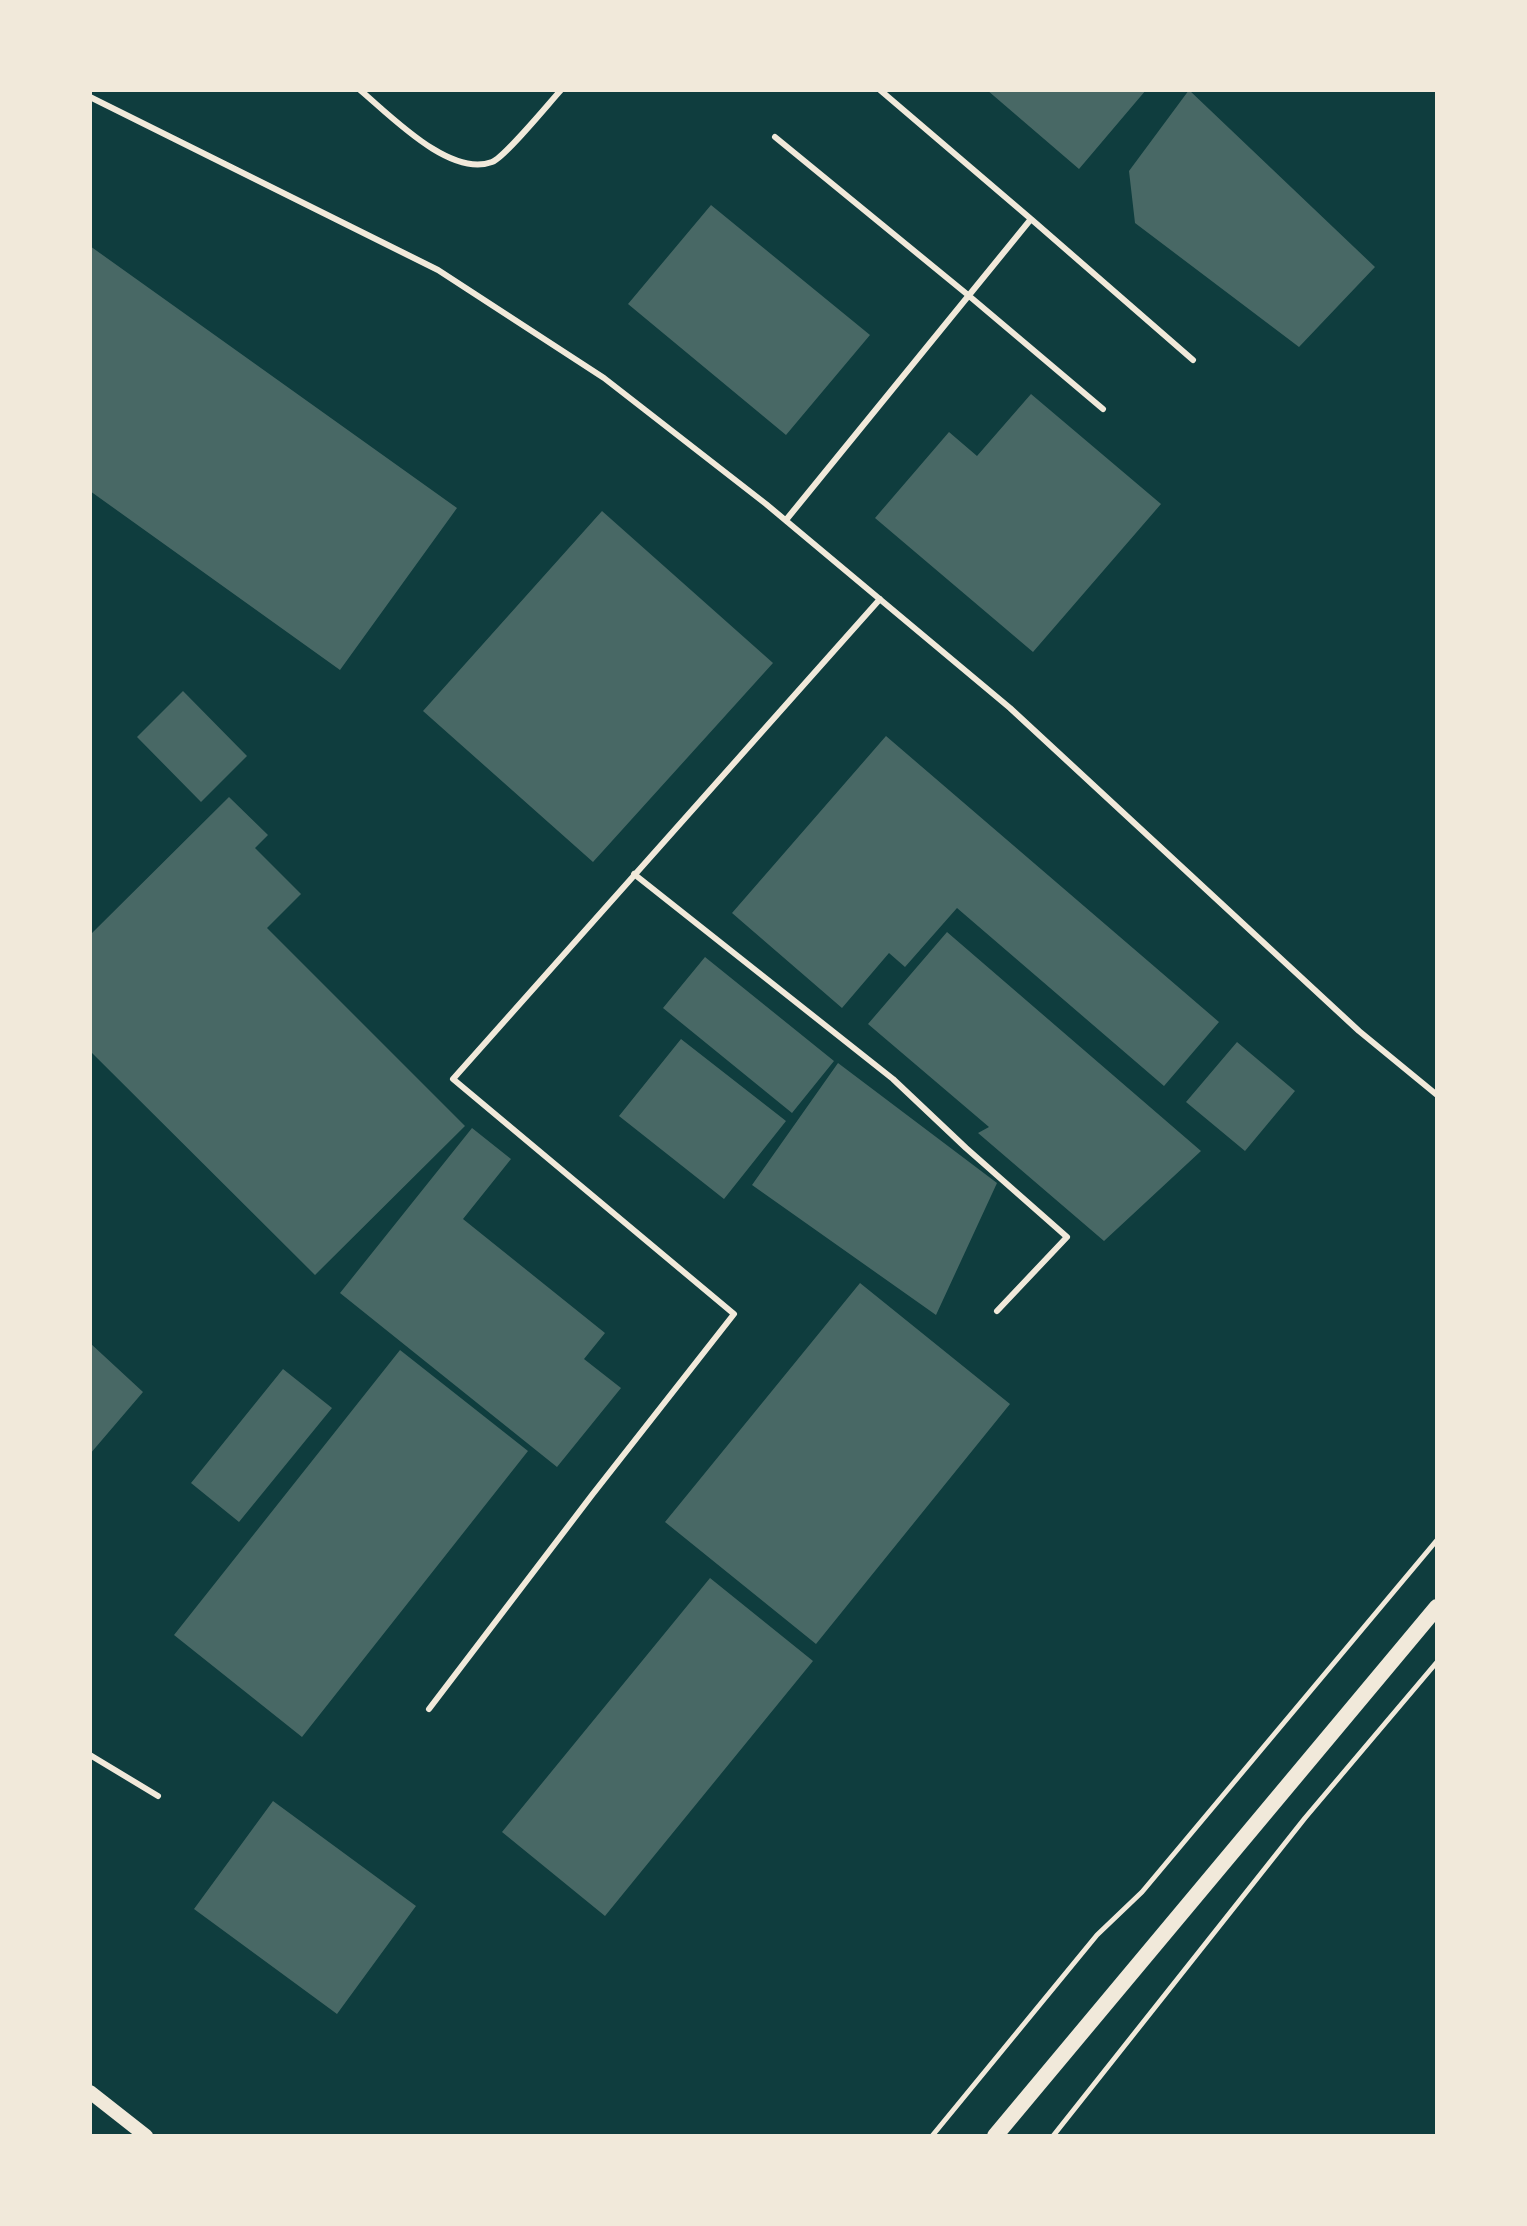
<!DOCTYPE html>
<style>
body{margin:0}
#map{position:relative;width:1527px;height:2226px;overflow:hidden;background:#0f3d3e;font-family:"Noto Serif",serif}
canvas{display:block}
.frame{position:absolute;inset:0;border:92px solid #f1e9da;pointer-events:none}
</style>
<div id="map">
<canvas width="1527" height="2226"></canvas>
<div class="frame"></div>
</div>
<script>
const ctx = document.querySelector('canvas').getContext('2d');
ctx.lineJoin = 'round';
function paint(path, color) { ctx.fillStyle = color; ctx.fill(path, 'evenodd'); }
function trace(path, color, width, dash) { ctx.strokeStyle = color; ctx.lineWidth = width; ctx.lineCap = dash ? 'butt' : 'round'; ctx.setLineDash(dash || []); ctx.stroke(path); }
const building = new Path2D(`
 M987,90H1146L1079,169Z
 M1189,90L1375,267L1299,347L1135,223L1129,171Z
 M711,205L870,335L786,435L628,304Z
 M90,246L457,508L340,670L90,491Z
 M1031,394L1161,504L1033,652L875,518L949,432L977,456Z
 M602,511L773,663L593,862L423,711Z
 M183,691L247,756L201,802L137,737Z
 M886,736L1219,1022L1164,1086L957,908L905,967L889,953L842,1008L732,913Z
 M229,797L268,835L255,848L301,894L267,928L465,1126L315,1275L90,1051V935Z
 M947,932L1201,1151L1104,1241L978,1133L989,1127L868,1024Z
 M705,957L834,1061L792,1113L663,1008Z
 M681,1039L786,1121L724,1199L619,1116Z
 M1237,1042L1295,1091L1245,1151L1186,1102Z
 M838,1063L997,1183L936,1315L752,1185Z
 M472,1128L511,1159L463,1219L605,1333L584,1359L621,1388L557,1467L340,1293Z
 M860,1283L1010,1404L816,1644L665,1522Z
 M90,1343L143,1392L90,1454Z
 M400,1350L528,1451L302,1737L174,1635Z
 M283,1369L332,1408L239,1522L191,1483Z
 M710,1578L813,1661L605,1916L502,1832Z
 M273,1801L416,1906L337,2014L194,1909Z`);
const path = new Path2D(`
 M932,2136L1097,1935L1142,1892L1437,1540
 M1053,2136L1305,1818L1437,1662`);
const service = new Path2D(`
 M360,90C390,115 450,178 492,162C505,157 549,103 561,90
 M90,97L438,270L604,378L766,504L1010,708L1359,1031L1437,1095
 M775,137L968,295L1103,409
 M1031,219L1193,360
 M786,520L1031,219L880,90
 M634,874L893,1079L966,1148L1067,1237L997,1311
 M429,1709L592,1495L734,1314L453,1079L880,599
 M90,1755L158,1796`);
const tertiary = new Path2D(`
 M90,2092L146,2136`);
const secondary = new Path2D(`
 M995,2136L1437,1607`);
paint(building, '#486865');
trace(path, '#f1e9da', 5);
trace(service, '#f1e9da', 6);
trace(tertiary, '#f1e9da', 14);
trace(secondary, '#f1e9da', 16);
</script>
